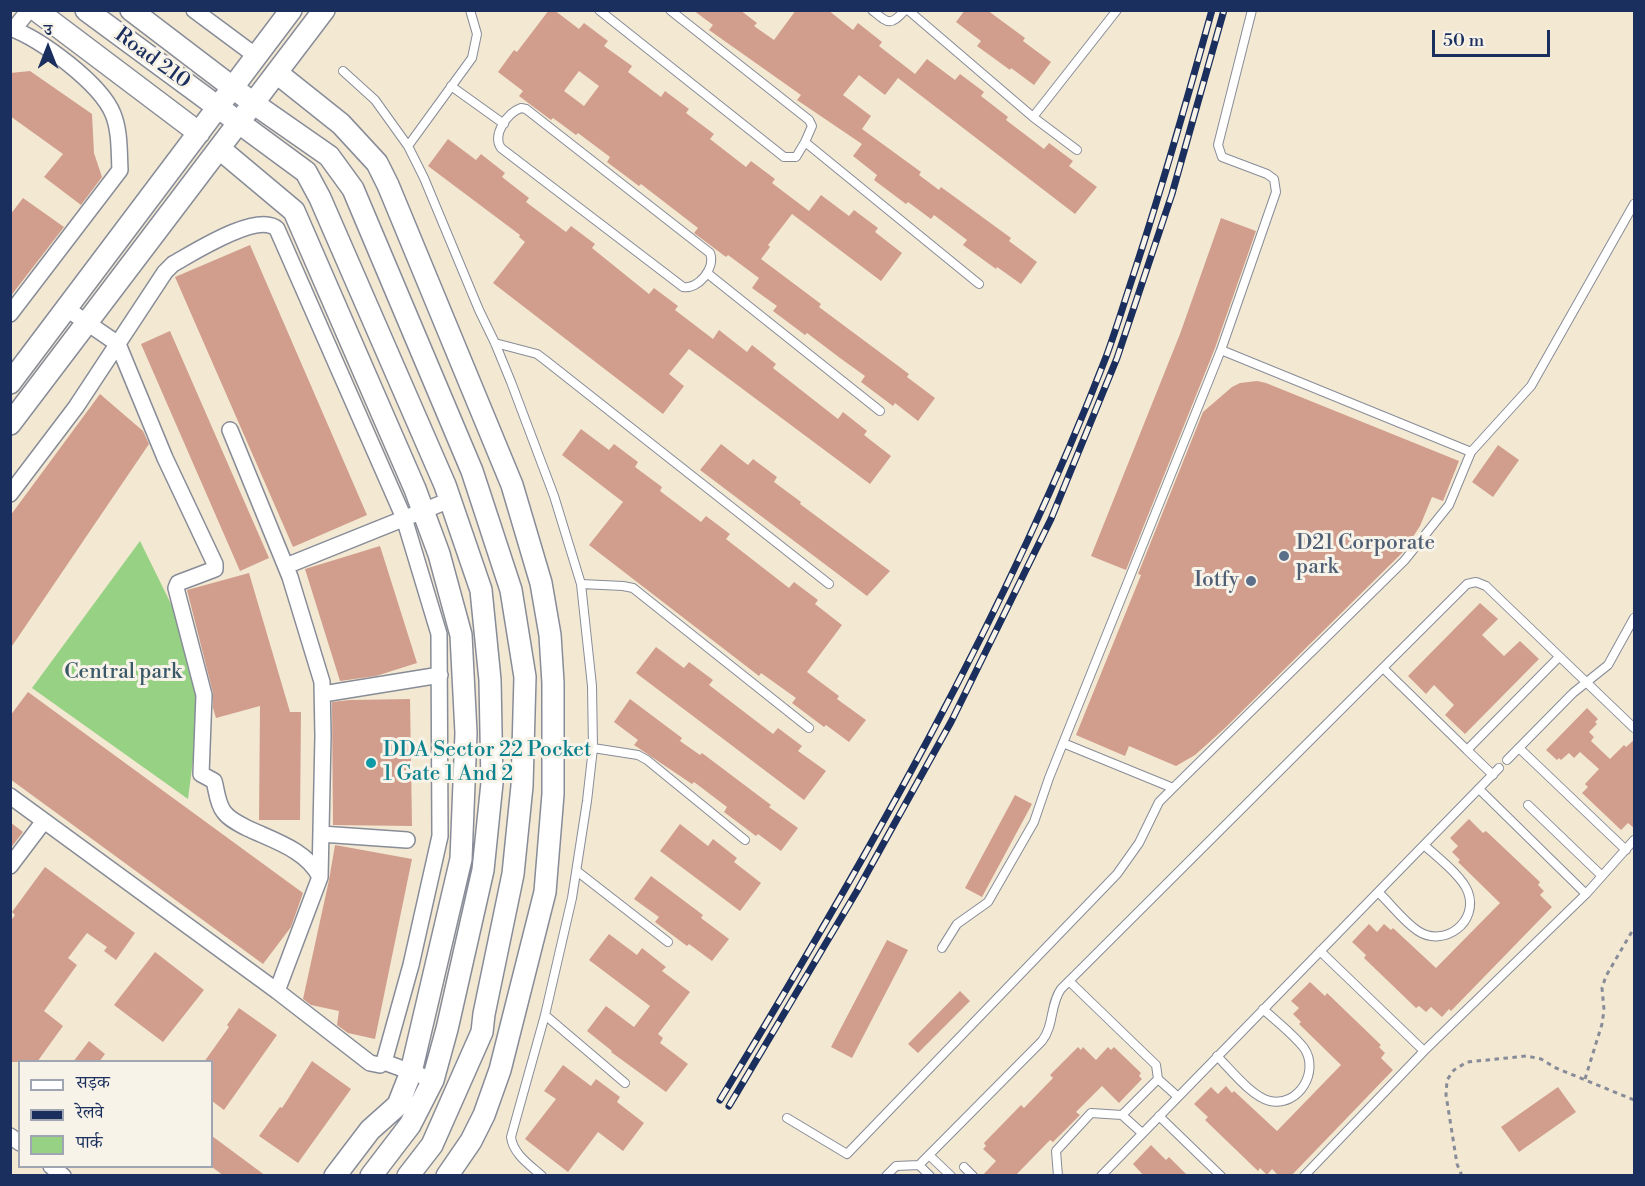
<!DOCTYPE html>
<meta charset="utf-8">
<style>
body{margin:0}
#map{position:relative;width:1645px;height:1186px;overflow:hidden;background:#f3e8d2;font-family:"Libre Bodoni","Noto Serif Devanagari",serif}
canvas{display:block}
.frame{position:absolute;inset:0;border:12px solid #1b2f5e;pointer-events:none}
.legend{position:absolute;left:18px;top:1060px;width:195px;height:108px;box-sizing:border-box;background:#f7f3e8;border:2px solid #9fa5b1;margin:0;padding:8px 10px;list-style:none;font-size:18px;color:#1b2f5e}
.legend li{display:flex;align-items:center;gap:12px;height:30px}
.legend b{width:30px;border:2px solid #9fa5b1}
.north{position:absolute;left:18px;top:18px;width:60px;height:60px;-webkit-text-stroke:4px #f7f3e8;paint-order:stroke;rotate:0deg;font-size:16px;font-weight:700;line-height:24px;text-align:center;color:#1b2f5e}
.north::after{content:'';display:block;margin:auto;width:21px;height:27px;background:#1b2f5e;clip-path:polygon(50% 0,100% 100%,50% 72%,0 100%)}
.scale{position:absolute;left:1432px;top:30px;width:118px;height:27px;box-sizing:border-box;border:3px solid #1b2f5e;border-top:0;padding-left:8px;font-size:18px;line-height:21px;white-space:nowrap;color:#1b2f5e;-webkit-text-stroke:4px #f7f3e8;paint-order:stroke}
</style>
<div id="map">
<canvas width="1645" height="1186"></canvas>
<div class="frame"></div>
<ul class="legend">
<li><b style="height:8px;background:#fff"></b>सड़क</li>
<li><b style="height:8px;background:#1b2f5e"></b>रेलवे</li>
<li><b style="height:16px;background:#96d184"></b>पार्क</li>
</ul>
<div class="north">उ</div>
<div class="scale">50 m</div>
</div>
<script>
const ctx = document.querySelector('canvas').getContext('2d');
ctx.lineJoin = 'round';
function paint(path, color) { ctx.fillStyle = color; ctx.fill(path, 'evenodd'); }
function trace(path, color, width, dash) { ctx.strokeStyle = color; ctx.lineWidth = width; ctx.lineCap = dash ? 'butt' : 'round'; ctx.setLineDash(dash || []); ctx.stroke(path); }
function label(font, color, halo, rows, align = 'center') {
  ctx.font = font + ' "Libre Bodoni",serif'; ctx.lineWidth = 6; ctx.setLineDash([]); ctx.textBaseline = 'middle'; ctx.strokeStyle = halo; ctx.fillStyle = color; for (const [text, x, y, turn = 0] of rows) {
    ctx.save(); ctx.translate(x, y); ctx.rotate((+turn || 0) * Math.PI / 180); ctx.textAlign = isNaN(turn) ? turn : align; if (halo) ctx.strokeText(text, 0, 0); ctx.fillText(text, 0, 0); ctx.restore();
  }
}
const green = new Path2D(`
 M140,541L173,608L201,698L188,799L32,688Z`);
const building = new Path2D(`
 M549,10H554L579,29L584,23L608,41L604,46L632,66L628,72L661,97L665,91L689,109L686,113L714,134L710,139L746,167L751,161L775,179L772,183L809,211L821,195L849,216L854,210L878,228L875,232L902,253L881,281L792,214L768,245L770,247L761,259L821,304L819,307L909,374L907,377L935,398L918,421L895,403L893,406L861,382L865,376L840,358L807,333L805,335L773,311L777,306L752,288L759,278L728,255L726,257L694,233L698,228L641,184L639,186L607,162L610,157L578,133L576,135L553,118L551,120L519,96L523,91L498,72L514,50L517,52ZM579,71L599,86L584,106L564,91Z
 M693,10H740L757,23L754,26L774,40L796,10H828L853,30L858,23L882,42L879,46L915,74L927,59L955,80L960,74L984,92L981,96L1008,117L1006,120L1044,149L1049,143L1073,161L1069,166L1097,187L1075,214L898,78L885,95L859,75L843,95L871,116L862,129L921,172L919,175L939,190L941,187L1011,238L1009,241L1037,262L1021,284L997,267L996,269L963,245L967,240L934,215L931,219L908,202L906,204L874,180L877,175L853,156L862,144L797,100L801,95L709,30L713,25Z
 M965,10H987L1025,38L1023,41L1051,62L1034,85L1011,68L1010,70L977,46L981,41L956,22Z
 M30,71L92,114L94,153L102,177L81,205L44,177L63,154L10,116V73Z
 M448,139L476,160L481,154L505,173L502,177L529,198L526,202L566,232L571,226L595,244L592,248L649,294L654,288L678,306L675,310L713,339L719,330L747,352L752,345L776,364L773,368L838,419L843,412L867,431L864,435L891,456L870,484L689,349L669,374L684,386L663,414L493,283L525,242L519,237L520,235L428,166Z
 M23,198L64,227L10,297V215Z
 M1221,218L1256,231L1215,348L1126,570L1091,556L1180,334Z
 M250,245L367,515L293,547L175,277Z
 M170,331L269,558L240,571L141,344Z
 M1257,381L1266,383L1459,461L1443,501L1432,497L1420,526L1403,552L1225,728L1195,755L1176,766L1129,746L1125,756L1076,735L1141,575L1138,574L1203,412L1232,387L1240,383Z
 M100,394L143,431L149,444L10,649V516Z
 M581,429L609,450L614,444L638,462L635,467L662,487L660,491L701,522L706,516L730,534L726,539L789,588L794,582L818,600L815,604L842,625L807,672L839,696L837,699L866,720L849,742L826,725L824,727L792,703L796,698L761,673L759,676L589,545L623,502L562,455Z
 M721,444L748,465L753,459L777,477L774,482L801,502L800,504L890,571L867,596L700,470Z
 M1498,445L1519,460L1493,497L1472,482Z
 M380,546L417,663L376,676L340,681L305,569Z
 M249,573L290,712H301L300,820H259L260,706L216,718L213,708V693L187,590Z
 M1480,603L1498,619L1482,635L1504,656L1520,641L1539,659L1465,734L1445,715L1454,705L1434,685L1426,694L1408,676Z
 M656,647L684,668L689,662L713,680L709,685L773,734L778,728L802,746L798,751L826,771L804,800L636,673Z
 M28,692L303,893L291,927L263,964L10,779V716Z
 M410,699L412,826L333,825L332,702L350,700Z
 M630,699L682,738L680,741L700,755L702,753L771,805L769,807L798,828L781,851L758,834L756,836L724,812L727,807L694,782L692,784L634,745L638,740L614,722Z
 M1587,708L1598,719L1595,722L1597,724L1589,732L1594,737L1591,741L1610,759L1624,745L1626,747L1635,739V829L1628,823L1621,830L1582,793L1588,787L1585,784L1599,769L1580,752L1574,758L1569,753L1561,760L1559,758L1557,760L1546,750Z
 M1015,795L1032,804L982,897L965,888Z
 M1469,819L1483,833L1486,831L1540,882L1538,885L1544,891L1540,895L1552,907L1451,1011L1449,1009L1442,1017L1431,1007L1426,1012L1419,1006L1416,1008L1364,958L1366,955L1352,942L1369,924L1377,932L1384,924L1391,930L1393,928L1436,968L1500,903L1458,862L1460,860L1452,852L1458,846L1450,838Z
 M10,822L23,832L10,849Z
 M680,824L708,846L713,839L737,858L734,862L761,883L740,911L660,851Z
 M335,845L412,859L375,1039L348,1033L337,1025L339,1011L311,1005L303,999L329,880Z
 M45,867L135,933L116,960L104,951L107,947L87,933L68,958L77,965L44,1011L63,1026L37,1062H10V922L15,915L12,912Z
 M651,876L703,915L701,918L729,939L712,961L689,944L687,946L655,922L659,917L634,899Z
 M609,934L637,955L642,948L666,967L662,971L690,992L658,1034L663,1038L660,1043L688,1064L666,1092L611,1052L612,1051L587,1031L606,1006L634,1027L650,1006L589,960Z
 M887,940L908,950L852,1058L831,1047Z
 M155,952L204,990L163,1042L114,1005Z
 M1310,982L1325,996L1327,993L1381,1045L1379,1047L1385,1053L1381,1058L1393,1070L1291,1176H1279L1272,1169L1267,1175L1260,1168L1258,1171L1205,1120L1208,1117L1194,1104L1211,1087L1218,1094L1226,1086L1232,1093L1234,1091L1277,1131L1341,1065L1299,1024L1301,1022L1293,1014L1299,1008L1291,1001Z
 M960,991L970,1001L918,1053L908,1044Z
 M239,1008L277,1035L224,1110L212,1101V1062H204L229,1027L227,1025Z
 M89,1041L105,1054L99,1062H73Z
 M1078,1047L1081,1050L1083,1047L1096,1060L1108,1047L1111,1050L1114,1047L1141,1073L1139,1076L1142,1079L1119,1103L1102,1086L1076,1112L1080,1115L1053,1142L1050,1140L1015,1176H982L996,1161L983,1149L986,1146L984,1143L1021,1105L1024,1108L1053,1078L1050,1075Z
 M312,1061L351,1089L298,1163L259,1136L280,1107L282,1108L286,1102Z
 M563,1065L591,1086L596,1079L620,1097L617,1102L644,1123L623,1151L598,1132L568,1172L525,1139L556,1099L544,1091Z
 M1558,1087L1576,1112L1519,1152L1501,1127Z
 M212,1136L266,1176H224L212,1167Z
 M1151,1145L1166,1160L1169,1157L1188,1176H1144L1133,1164Z`);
const path = new Path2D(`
 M1585,1079L1602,1024L1604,1010L1602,988L1606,976L1634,928
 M1462,1176L1457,1164L1446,1095L1447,1080L1454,1070L1467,1062L1527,1056L1541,1059L1556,1068L1634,1100`);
const lane = new Path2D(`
 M599,10L784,157H796L805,142L812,126L809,120L670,10
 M872,10C888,23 890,27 905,10
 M908,10L1033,117L1077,150
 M343,71L375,100L408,146L424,178L479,310L495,343L511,382L554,496L581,584L592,686L593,748L587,801L572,898L545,1015L511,1137C513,1154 530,1165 542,1176
 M451,86L504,124
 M521,108L526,109L710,253C716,268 698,290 683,287L501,148C492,135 507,113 521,108Z
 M1033,117L1117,10
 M805,142L979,284
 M408,146L472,58L477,34L470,10
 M707,273L880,411
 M495,343L537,354L545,360L829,584
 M1221,350L1276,192L1274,179L1267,174L1222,157L1218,145L1252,10
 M581,584L623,586L633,588L809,728
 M1383,668L1467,750L1559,657
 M593,748L638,755L647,760L745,840
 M1519,748L1626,850
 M1467,750L1493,775
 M1507,760L1573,693L1608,665L1634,618
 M1173,788L1404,561L1449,505L1471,452L1531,386L1634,204
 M1479,789L1586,894
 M1528,805L1602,876
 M578,872L668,942
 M1378,892C1391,904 1403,921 1418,931C1444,948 1479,922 1468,892C1462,876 1437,857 1424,845
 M942,948L957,924L988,902L1034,822L1049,778L1221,350L1471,452
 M1320,951L1424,1051
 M1069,981L1156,1065L1158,1079L1177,1096
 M545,1015L625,1083
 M1217,1056C1230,1069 1252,1097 1270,1101C1299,1107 1320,1071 1304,1048C1293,1034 1276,1021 1263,1009
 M1122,1115L1142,1133
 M1159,1116L1221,1176
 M787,1118L847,1154L1117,874L1139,843L1159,802L1173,788L1063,743
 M929,1155L951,1176
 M919,1165L930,1176
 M964,1167L973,1176
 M886,1176L896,1166L919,1165L1042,1041C1054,1026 1050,1004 1061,989L1467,584L1476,582L1486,586L1634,728
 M1058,1176L1056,1151L1091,1113L1122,1115L1158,1079
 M1101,1176L1499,768
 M1304,1176L1424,1051L1586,894L1634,840`);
const street = new Path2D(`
 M194,10L256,56
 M10,28C41,39 101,84 113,114C120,131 119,152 120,170L10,314
 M14,29L29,10
 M67,309L118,344L165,458L215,564V569L178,583L176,588L204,695L201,774L214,781C217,791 217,803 224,812C229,819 239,824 247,828C272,840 307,850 320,877L277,991
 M230,430L290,577L322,682L323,736L320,877
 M10,494L76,407L165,272L173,264C193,253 258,211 277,229L404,518L439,634L440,836L411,965L384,1062L380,1065L370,1063L277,991L10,796
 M286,566L450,500
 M323,694L440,675
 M321,834L407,840
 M10,866L44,821
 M384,1062L433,1080
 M10,1136L20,1143
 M51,1166L63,1176`);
const secondary = new Path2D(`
 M36,10L199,133
 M86,10L306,172L320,198L445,485L481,590L490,680L492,783L483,870L447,1029L433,1080L410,1125L371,1176
 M131,10L253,103L329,156L353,189L472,471L511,590L525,677L522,786L513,874L484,1014L482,1032L432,1145L408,1176
 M277,73L341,124L377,163L388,185L512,485L541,583L550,635L553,683V794L545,892L500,1070L484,1115L471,1141L447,1176
 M220,149L294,211L415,489L439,554L461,635L466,733L461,859L411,1072L398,1105L370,1130L335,1176
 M10,383L291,10
 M10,424L324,10`);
const rail = new Path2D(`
 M720,1100C865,861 1005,618 1106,357C1116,330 1124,303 1133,276C1162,188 1187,100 1212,10
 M729,1106L857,891L951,722L1051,519L1117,358L1172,194L1224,10`);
const markers = [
 [1284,556,6,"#5c6f8a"],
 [1251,581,6,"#5c6f8a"],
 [371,763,6,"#0f9aa8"]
];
const streetNames = [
 ["Road 210",152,59,36]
];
const serviceNames = [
 ["D21 Corporate",1296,544],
 ["park",1296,568],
 ["Iotfy",1239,581,"right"]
];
const parkNames = [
 ["Central park",123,673]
];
const cultureNames = [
 ["DDA Sector 22 Pocket",383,751],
 ["1 Gate 1 And 2",383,775]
];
paint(green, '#96d184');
paint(building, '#d19e8e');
trace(lane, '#878c98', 10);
trace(street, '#878c98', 18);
trace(secondary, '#878c98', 24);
trace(path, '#878c98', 3, [4.5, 4.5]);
trace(lane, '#fff', 8);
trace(street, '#fff', 15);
trace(secondary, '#fff', 21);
trace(rail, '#1b2f5e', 7);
trace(rail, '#f7f3e8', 4.5, [14]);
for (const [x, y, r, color] of markers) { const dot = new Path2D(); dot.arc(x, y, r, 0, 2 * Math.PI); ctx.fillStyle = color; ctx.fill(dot); trace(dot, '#f7f3e8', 2); }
label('21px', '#1b2f5e', '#f7f3e8', streetNames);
label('21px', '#4e5e75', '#f7f3e8', serviceNames, 'left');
label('21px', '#3a5868', '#f7f3e8', parkNames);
label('21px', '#0d838f', '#f7f3e8', cultureNames, 'left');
</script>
